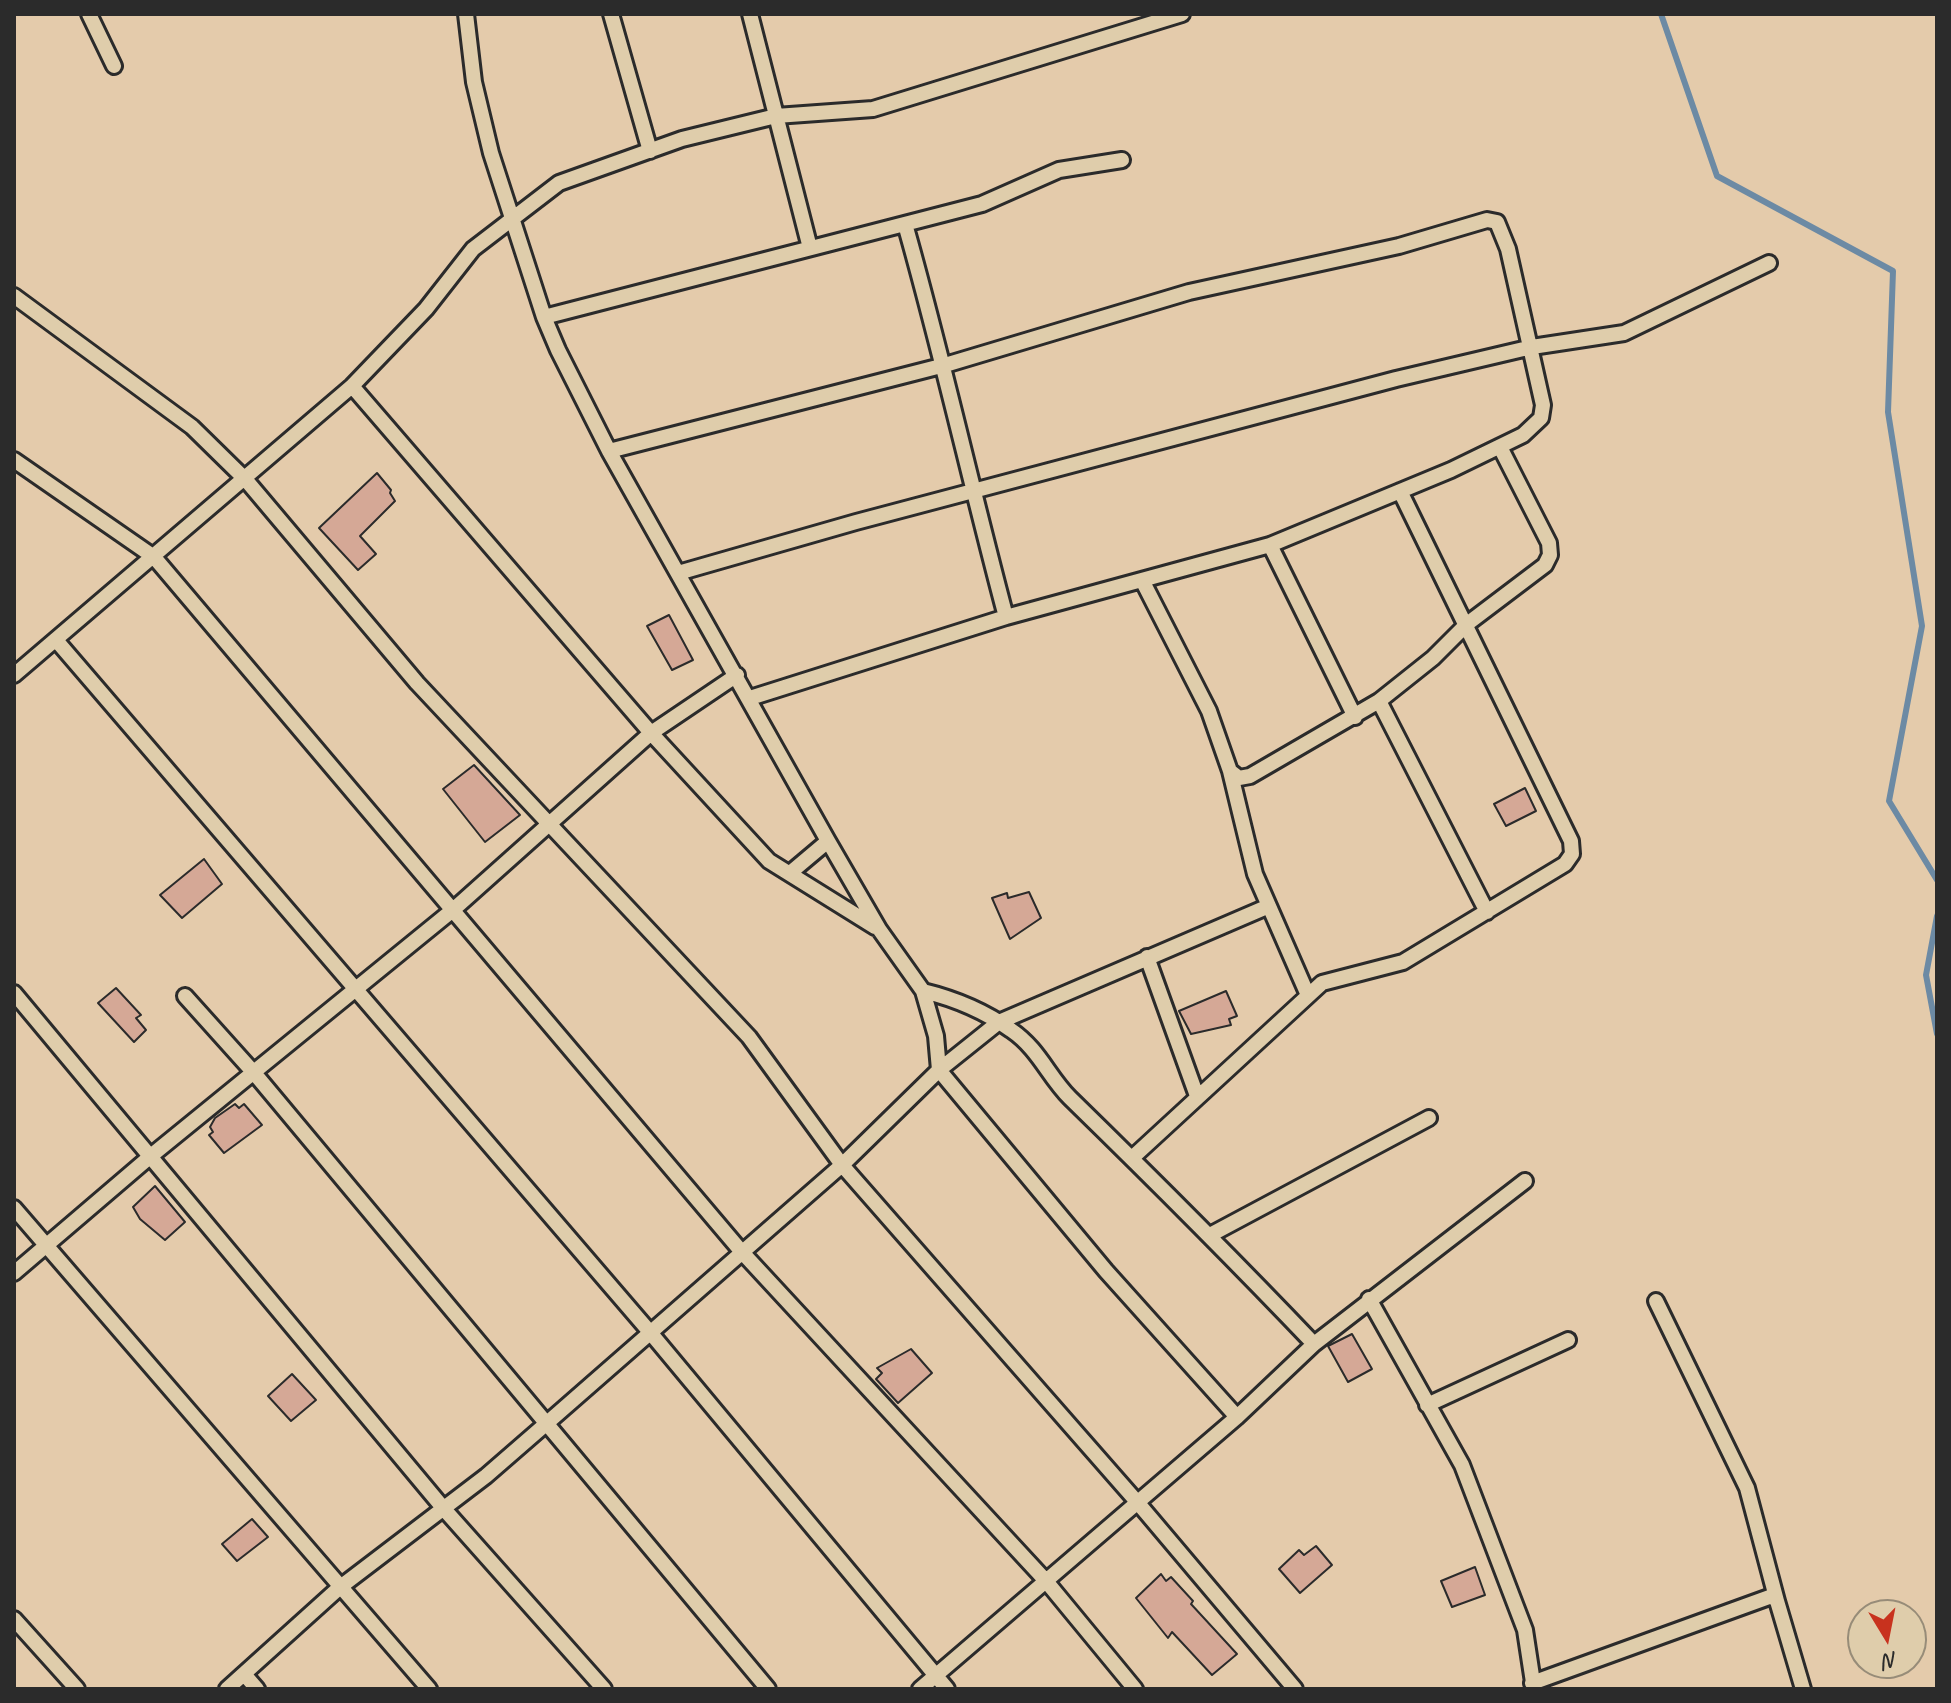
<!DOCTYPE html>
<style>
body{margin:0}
#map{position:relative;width:1951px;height:1703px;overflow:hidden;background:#e4cbab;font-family:Caveat,sans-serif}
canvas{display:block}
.frame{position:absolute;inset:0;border:16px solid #2b2b2b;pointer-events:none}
.north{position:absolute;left:1847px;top:1599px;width:80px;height:80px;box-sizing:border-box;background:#dfcdab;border:2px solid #978c78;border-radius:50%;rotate:170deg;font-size:22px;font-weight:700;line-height:32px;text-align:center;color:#2b2b2b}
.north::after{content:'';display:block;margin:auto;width:28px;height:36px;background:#c8321e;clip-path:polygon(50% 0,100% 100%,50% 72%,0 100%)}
</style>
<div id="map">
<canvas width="1951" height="1703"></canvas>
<div class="frame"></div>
<div class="north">N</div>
</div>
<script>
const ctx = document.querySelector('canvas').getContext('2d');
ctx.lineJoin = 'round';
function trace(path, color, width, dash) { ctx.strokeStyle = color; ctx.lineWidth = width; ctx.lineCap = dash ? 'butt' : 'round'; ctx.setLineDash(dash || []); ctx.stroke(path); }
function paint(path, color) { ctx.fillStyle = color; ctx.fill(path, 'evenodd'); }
const stream = new Path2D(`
 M1661,14L1717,176L1893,271L1888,412L1922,626L1889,801L1937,880
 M1937,916L1926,975L1937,1034`);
const building = new Path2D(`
 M377,473L391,490L390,493L395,501L360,536L376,554L358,570L319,528Z
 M669,615L693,660L672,670L647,626Z
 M474,765L520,815L485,842L443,789Z
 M1525,788L1536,811L1506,826L1494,804Z
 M204,859L222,884L182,918L160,895Z
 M1029,892L1041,918L1010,939L992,898L1007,893L1008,898Z
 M116,988L141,1015L136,1018L146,1030L134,1042L98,1003Z
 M1226,991L1237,1016L1229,1019L1231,1025L1191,1034L1179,1011Z
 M235,1104L239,1108L244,1104L262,1125L224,1153L209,1135L213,1132L210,1127L215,1118Z
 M155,1186L185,1222L165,1240L140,1219L133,1207Z
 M1352,1334L1372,1369L1348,1382L1328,1346Z
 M911,1349L932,1373L898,1403L876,1379L882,1373L877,1368Z
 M292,1374L316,1400L291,1421L268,1396Z
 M252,1519L268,1537L237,1561L222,1544Z
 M1316,1546L1332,1565L1300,1593L1279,1569L1299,1550L1304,1555Z
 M1475,1567L1485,1595L1452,1607L1441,1581Z
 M1161,1574L1166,1581L1171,1577L1193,1601L1191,1604L1237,1654L1212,1675L1172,1632L1168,1638L1136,1598Z`);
const minor = new Path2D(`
 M89,14L114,66
 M611,14L650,151
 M750,14L810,248
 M905,224C942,354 971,486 1006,617
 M14,296L192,427L246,480L417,683L749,1037L842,1165L1138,1503L1295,1689
 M544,317L982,204L1059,170L1122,160
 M352,386L651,733L769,861L875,927
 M609,451L945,365L1189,292L1399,246L1487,220L1497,222L1508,249L1543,405L1541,418L1523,435L1451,470L1270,545L1006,617L750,698
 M14,460L154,557L741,1251L1046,1581L1135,1689
 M1270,545L1355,717
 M678,573L856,522L1396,379L1532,347L1624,333L1769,263
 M1142,580L1209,711L1230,771L1239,778L1250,776L1379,701L1433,658L1467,624L1545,565L1550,555L1549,543L1500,447
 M56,640L649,1331L947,1689
 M14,675L352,386L426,309L473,249L559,183L682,139L776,116L873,109L1182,14
 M1379,701L1487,912
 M1230,771L1255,874L1307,993
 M790,873L828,841
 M1147,957L1197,1096
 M14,993L444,1509L604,1689
 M185,996L255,1074L768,1689
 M1132,1158L1322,983L1403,962L1565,864L1572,854L1571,841L1400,491
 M14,1208L429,1689
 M1210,1235L1429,1118
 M14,1273L152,1155L454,909L651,733L737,675
 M1369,1299L1462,1465L1525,1630L1534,1689
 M1656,1301L1747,1488L1777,1601
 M1314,1344L1525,1181
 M1427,1405L1568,1340
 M1237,1417L1106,1271L939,1070L999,1022L1269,906
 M14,1619L77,1689
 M244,1674L257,1689
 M1532,1683L1772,1596L1777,1601L1803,1689
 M227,1689L339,1588L486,1476L547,1423L842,1165L939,1070L936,1036L923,991L879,929L828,841L609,451L558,350L544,317L491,153L474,82L466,14
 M920,1689L1237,1417L1314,1344C1234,1260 1153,1179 1070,1098C1048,1076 1039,1049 1011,1030C983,1010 956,999 923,991`);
trace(stream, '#6c8aa4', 6);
paint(building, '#d5a896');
trace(building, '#2b2b2b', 2);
trace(minor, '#2b2b2b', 20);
trace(minor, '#dfcdab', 14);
</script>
